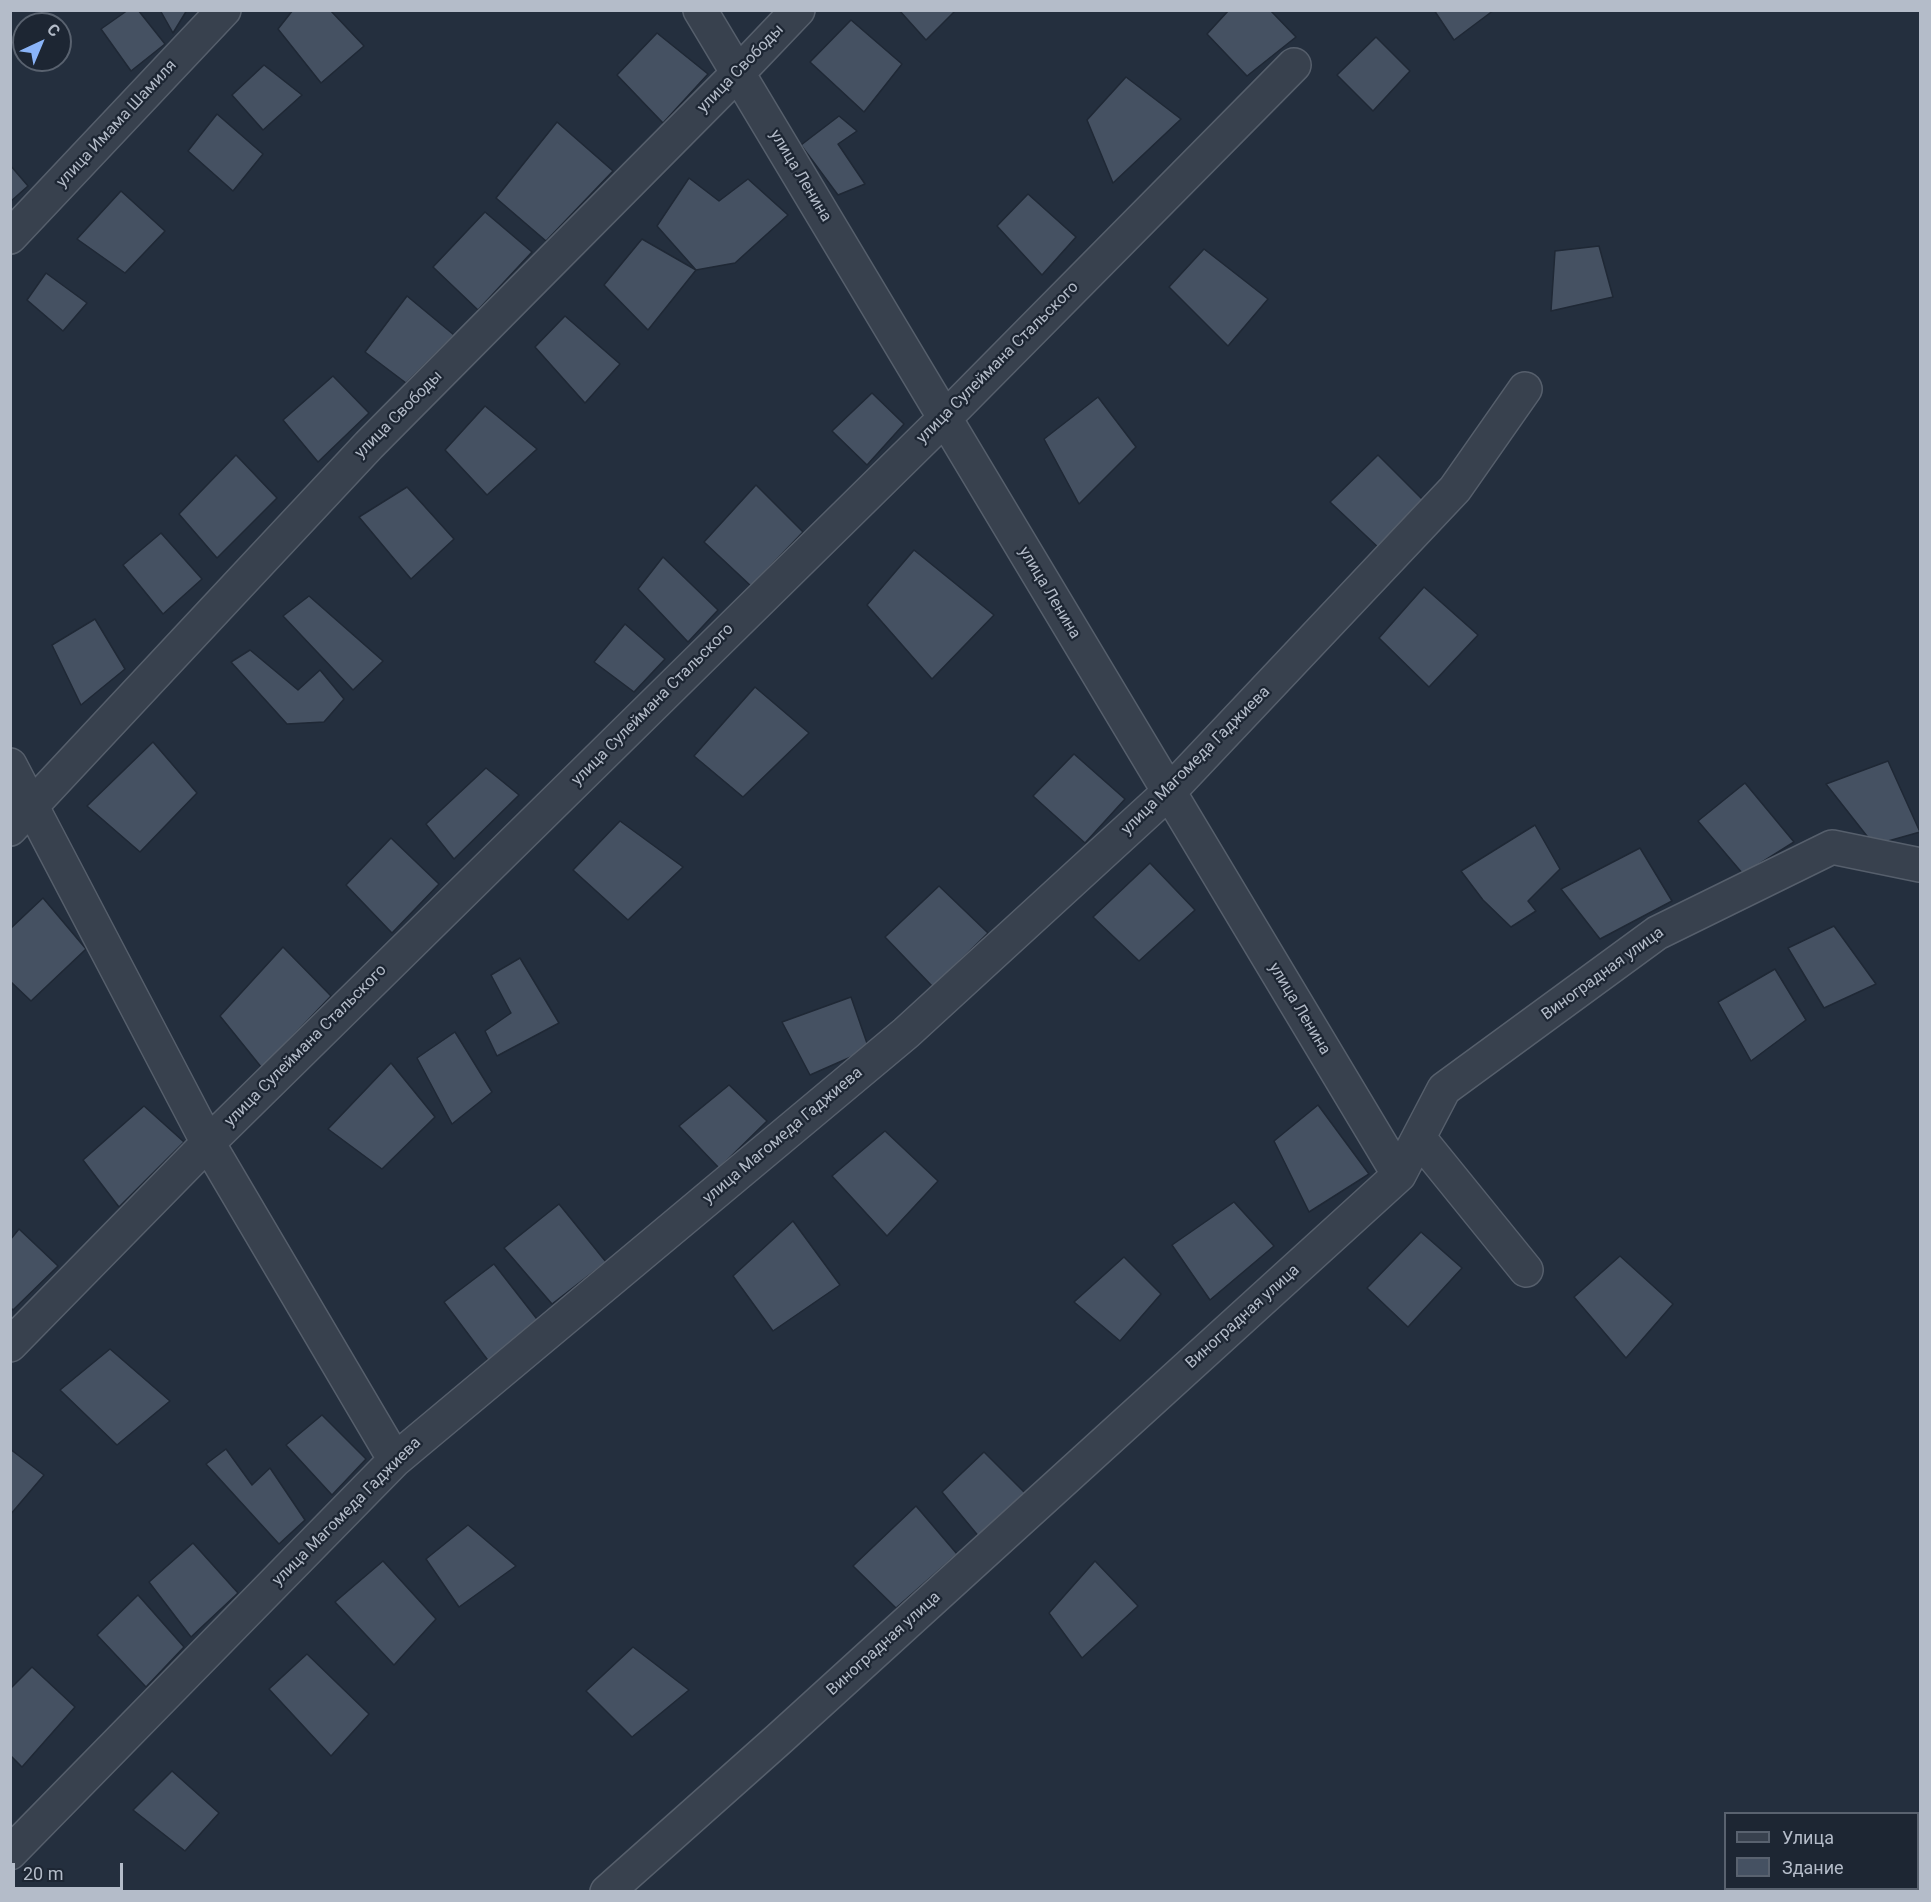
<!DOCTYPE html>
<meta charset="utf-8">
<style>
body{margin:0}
#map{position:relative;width:1931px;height:1902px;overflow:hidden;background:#242f3e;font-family:Roboto,sans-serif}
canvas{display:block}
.frame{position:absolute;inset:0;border:12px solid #b4bcc9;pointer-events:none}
.legend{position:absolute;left:1724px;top:1812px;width:195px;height:78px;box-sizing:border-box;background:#1d2633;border:2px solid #59626f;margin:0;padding:8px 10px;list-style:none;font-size:18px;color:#b4bcc9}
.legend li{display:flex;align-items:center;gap:12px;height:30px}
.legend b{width:30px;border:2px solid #59626f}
.north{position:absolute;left:12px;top:12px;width:60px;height:60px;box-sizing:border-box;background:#1d2633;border:2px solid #59626f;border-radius:50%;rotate:44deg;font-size:16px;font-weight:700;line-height:24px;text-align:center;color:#b4bcc9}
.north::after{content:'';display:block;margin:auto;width:21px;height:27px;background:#8ab4f8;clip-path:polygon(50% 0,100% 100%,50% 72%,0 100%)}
.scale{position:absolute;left:12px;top:1863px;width:111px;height:27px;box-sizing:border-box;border:3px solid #b4bcc9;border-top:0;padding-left:8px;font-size:18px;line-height:21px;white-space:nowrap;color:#b4bcc9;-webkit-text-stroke:4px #1d2633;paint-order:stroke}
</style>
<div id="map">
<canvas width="1931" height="1902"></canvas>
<div class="frame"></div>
<ul class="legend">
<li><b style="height:8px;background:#38414e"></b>Улица</li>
<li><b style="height:16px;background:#455162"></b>Здание</li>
</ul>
<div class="north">С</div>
<div class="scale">20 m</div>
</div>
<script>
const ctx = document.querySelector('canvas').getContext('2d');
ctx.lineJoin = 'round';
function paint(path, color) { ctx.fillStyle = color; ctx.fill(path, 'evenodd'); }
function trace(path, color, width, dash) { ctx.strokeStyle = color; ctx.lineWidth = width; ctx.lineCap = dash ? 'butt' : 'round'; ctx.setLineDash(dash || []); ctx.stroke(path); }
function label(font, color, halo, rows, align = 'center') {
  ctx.font = font + ' Roboto,sans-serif'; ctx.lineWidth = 4.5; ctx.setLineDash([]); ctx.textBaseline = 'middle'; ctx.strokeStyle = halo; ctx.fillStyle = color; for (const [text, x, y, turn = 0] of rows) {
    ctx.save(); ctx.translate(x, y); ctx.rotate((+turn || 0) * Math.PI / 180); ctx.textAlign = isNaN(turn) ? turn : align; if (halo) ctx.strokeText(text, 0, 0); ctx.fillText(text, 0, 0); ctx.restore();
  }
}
const building = new Path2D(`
 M128,10H138L165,44L131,71L101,29Z
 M160,10H187L173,33Z
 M293,10H330L364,46L321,83L278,29Z
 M899,10H956L926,40Z
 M1229,10H1270L1296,37L1247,76L1207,34Z
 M1434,10H1494L1454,40Z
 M851,20L902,64L864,112L810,62Z
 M657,33L708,74L663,123L617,75Z
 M1376,37L1410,71L1373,111L1337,75Z
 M264,65L302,95L263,130L232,95Z
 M1126,77L1181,119L1113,183L1087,120Z
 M217,114L263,154L233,191L188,151Z
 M839,116L857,131L838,144L865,184L838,195L801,145Z
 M557,122L613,171L546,241L496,198Z
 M10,165L28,186L10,202Z
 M689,178L719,201L748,179L788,215L735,263L696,270L657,226Z
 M121,191L165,231L125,273L77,239Z
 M1028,194L1076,237L1042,275L997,226Z
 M485,212L532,252L478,310L433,267Z
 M642,239L696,270L648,330L604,285Z
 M1599,246L1613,297L1551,311L1555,251Z
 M1204,249L1268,299L1228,346L1169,287Z
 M46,273L87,303L63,331L27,300Z
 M407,296L454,335L406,383L365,352Z
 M565,316L620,364L585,403L535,347Z
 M333,376L369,413L318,462L283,420Z
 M872,393L904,424L867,465L832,431Z
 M1098,397L1136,447L1079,504L1044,439Z
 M485,406L537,449L487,495L445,450Z
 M236,455L277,498L217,558L179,514Z
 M1378,455L1426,503L1381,550L1330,502Z
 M756,485L803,532L751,586L704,542Z
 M407,487L454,539L411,579L359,517Z
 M161,533L202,579L163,614L123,565Z
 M914,550L994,615L932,679L867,605Z
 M663,557L718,610L688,642L638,589Z
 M1424,587L1478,635L1429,687L1379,638Z
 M309,596L383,661L353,690L283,616Z
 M95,619L125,669L81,705L52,645Z
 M625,624L665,659L634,692L594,662Z
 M250,650L298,690L320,670L344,699L324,722L287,724L231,662Z
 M755,687L809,733L743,797L694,756Z
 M153,742L197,793L140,852L87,806Z
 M1074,754L1125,799L1085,843L1033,796Z
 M1888,761L1920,832L1874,845L1826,784Z
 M486,768L519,795L454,859L426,824Z
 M1745,783L1794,842L1743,874L1698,821Z
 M620,821L683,867L628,920L573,870Z
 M1535,825L1560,869L1528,901L1536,911L1511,927L1483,900L1461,871Z
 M391,838L439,884L392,933L346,885Z
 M1640,848L1672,901L1600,939L1561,889Z
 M1150,863L1195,910L1139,961L1093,917Z
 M939,886L988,933L933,987L885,937Z
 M43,898L86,949L31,1001L10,981V929Z
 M1834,926L1876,984L1824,1008L1788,948Z
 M283,947L331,996L262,1068L220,1016Z
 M520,958L559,1023L497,1056L485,1031L511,1013L491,975Z
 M1775,969L1806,1020L1751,1061L1718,1002Z
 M851,997L869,1049L810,1075L782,1022Z
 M455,1032L492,1092L452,1124L417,1058Z
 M391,1063L435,1117L382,1169L328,1129Z
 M729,1085L767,1121L719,1168L679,1126Z
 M1318,1105L1369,1174L1309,1212L1274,1141Z
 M144,1106L184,1142L119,1207L83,1160Z
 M885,1131L938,1181L887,1236L832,1176Z
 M1234,1202L1274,1246L1210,1300L1172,1245Z
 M559,1204L606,1262L552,1304L504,1248Z
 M793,1221L840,1285L773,1331L733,1276Z
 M19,1229L58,1266L13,1310L10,1307V1240Z
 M1421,1232L1462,1268L1408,1327L1367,1288Z
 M1620,1256L1673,1304L1626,1358L1574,1297Z
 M1124,1257L1161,1294L1120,1341L1074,1302Z
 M494,1264L540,1323L490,1363L444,1302Z
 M110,1349L170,1401L117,1445L60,1390Z
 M322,1415L366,1459L332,1495L286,1445Z
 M10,1449L44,1475L10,1515Z
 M226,1449L252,1485L270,1468L305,1520L279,1544L206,1464Z
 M984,1452L1026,1494L980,1538L942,1492Z
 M916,1506L957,1554L896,1608L853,1566Z
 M468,1525L516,1566L459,1607L426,1559Z
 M193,1543L238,1593L191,1637L149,1582Z
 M383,1561L436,1619L394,1665L335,1602Z
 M1095,1561L1138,1606L1082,1658L1049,1613Z
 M138,1595L184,1647L146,1687L97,1635Z
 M633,1647L689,1690L632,1737L586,1691Z
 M307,1654L369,1714L331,1756L269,1689Z
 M32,1667L75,1707L22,1767L10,1755V1689Z
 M172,1771L219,1813L185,1851L133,1810Z`);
const minor = new Path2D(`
 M700,10L1399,1175
 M10,237L224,10
 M10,765L208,1143L395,1460
 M10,829L369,445L738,73L798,10
 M1419,1138L1526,1270
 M10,1345L208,1143L945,418L1294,65
 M10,1853L395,1460L906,1033L1169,792L1455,489L1525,389
 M607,1892L779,1739L1399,1175L1444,1089L1657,933L1832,847L1920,865`);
const streetNames = [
 ["улица Свободы",741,69,-46],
 ["улица Имама Шамиля",117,124,-47],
 ["улица Ленина",800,176,59],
 ["улица Сулеймана Стальского",998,363,-45],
 ["улица Свободы",399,415,-45],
 ["улица Ленина",1049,593,59],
 ["улица Сулеймана Стальского",653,705,-45],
 ["улица Магомеда Гаджиева",1196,761,-45],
 ["Виноградная улица",1603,974,-36],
 ["улица Ленина",1299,1009,59],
 ["улица Сулеймана Стальского",306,1046,-45],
 ["улица Магомеда Гаджиева",783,1136,-40],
 ["Виноградная улица",1243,1317,-42],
 ["улица Магомеда Гаджиева",347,1512,-45],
 ["Виноградная улица",884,1644,-42]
];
paint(building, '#455162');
trace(building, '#1f2835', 1.5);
trace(minor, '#565f6c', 36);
trace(minor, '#38414e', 33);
label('16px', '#b4bcc9', '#1d2633', streetNames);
</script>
